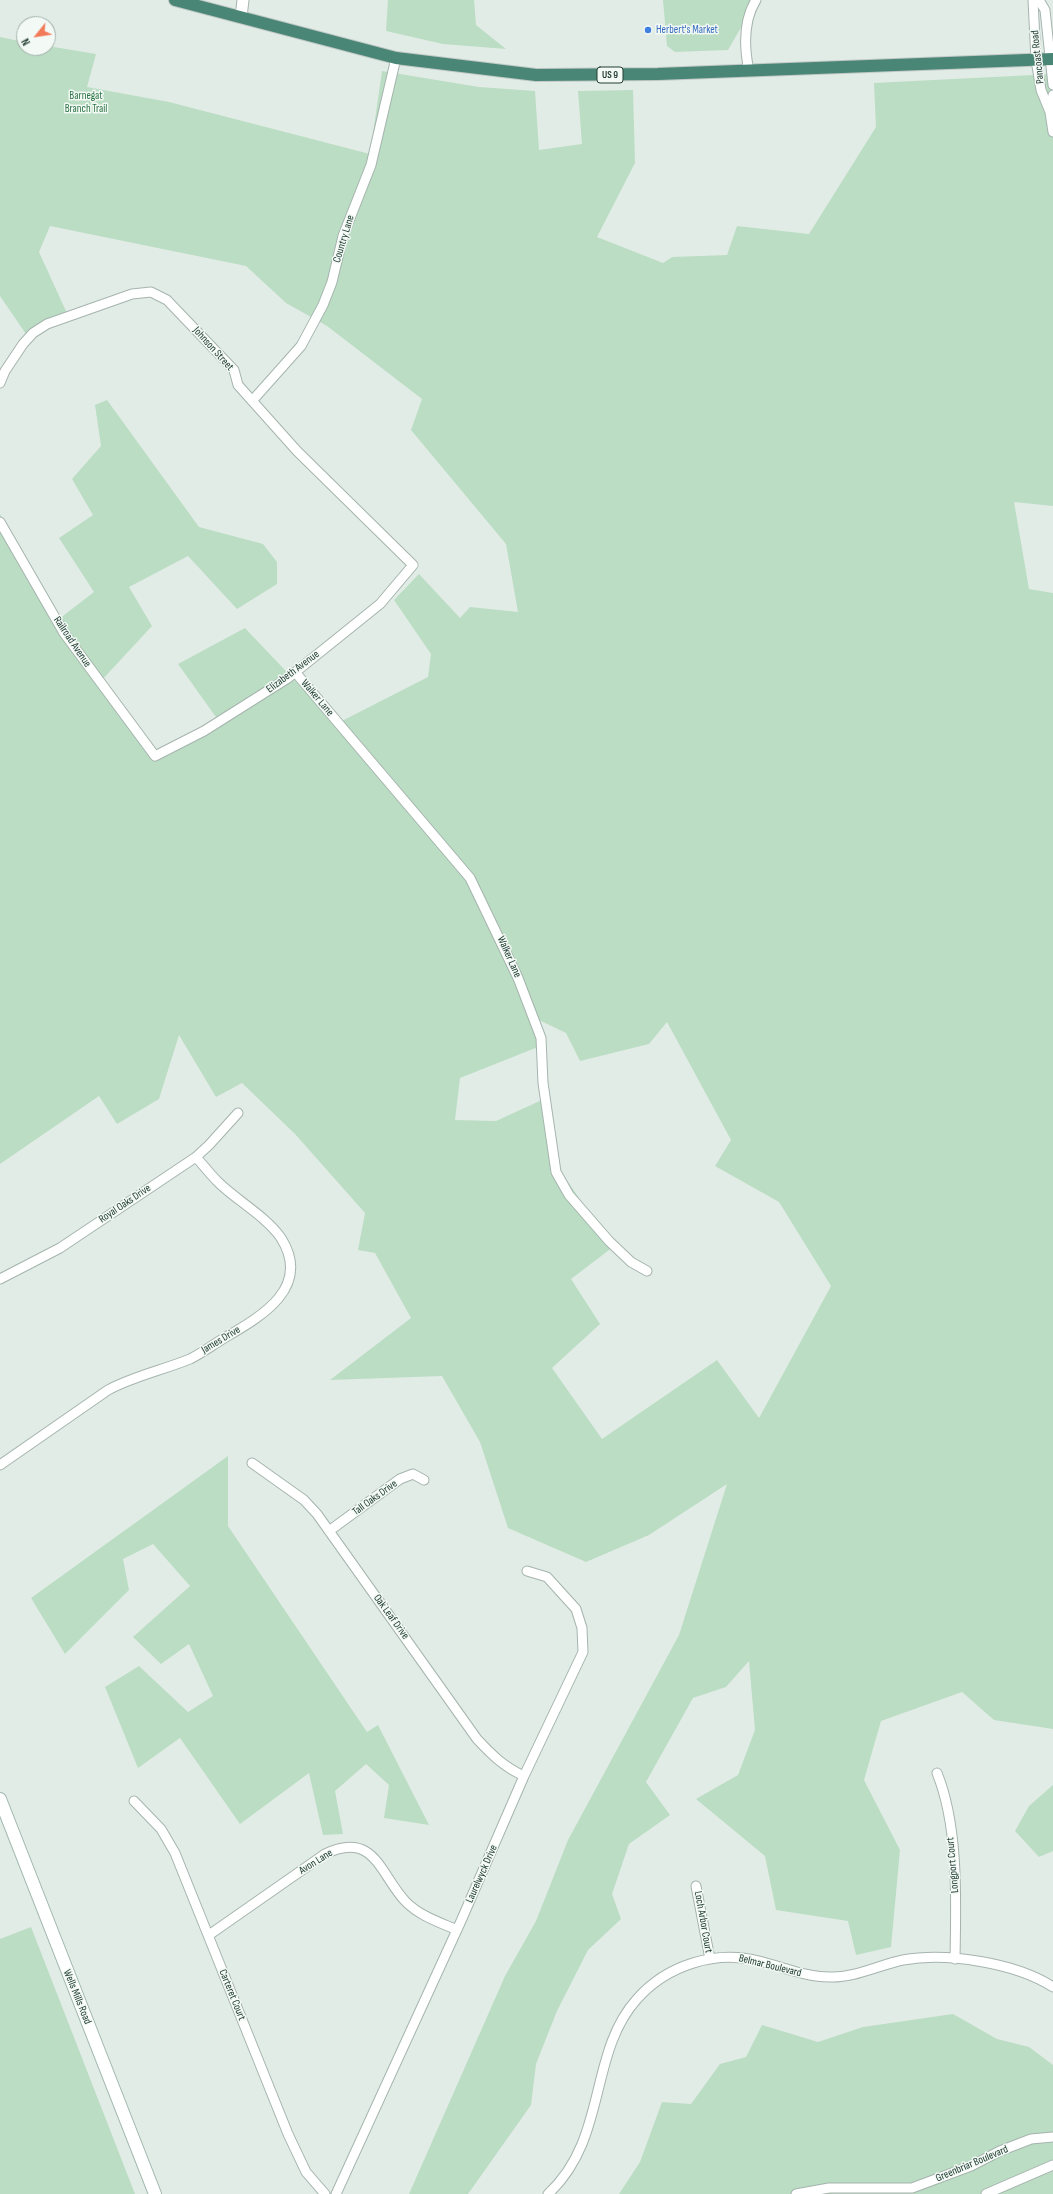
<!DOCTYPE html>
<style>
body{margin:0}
#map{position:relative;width:1053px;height:2194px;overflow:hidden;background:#e2ece7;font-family:"Sofia Sans Condensed",sans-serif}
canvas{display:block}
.north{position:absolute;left:16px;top:16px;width:40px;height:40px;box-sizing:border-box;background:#f3f9f5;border:1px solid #9faea8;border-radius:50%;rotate:240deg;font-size:11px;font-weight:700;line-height:16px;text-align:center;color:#223d35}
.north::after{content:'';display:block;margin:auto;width:14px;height:18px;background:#f27b5a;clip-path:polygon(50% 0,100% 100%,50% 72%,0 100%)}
</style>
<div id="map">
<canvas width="1053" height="2194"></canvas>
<div class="north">N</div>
</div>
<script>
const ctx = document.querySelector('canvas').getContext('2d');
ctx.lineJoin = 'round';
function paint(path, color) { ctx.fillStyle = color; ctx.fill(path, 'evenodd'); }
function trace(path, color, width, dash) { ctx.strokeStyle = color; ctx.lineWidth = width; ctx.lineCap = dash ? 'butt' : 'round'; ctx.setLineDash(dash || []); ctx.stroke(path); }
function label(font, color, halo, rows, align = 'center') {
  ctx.font = font + ' "Sofia Sans Condensed",sans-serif'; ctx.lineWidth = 3; ctx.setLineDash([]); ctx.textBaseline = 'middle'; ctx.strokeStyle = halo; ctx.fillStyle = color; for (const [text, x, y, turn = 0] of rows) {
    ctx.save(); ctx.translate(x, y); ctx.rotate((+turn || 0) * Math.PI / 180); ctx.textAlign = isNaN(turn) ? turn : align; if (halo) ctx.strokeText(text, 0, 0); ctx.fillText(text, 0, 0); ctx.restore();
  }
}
const green = new Path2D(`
 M388,0H474L476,25L506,49L443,44L386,31Z
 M663,0H757L728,50L675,52L667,46Z
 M0,37L24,42V48H48V46L96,54L87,87L169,102L370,154L382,71L479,87L535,91L539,150L582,144L578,91L633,90L635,163L597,237L663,263L672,257L727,255L737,226L809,234L876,127L874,83L1053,74V506L1014,502L1029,589L1053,593V1729L994,1720L962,1692L881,1721L864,1780L900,1850L891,1947L856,1955L848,1921L776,1910L765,1856L696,1799L738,1775L755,1730L749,1661L726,1687L693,1698L646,1782L670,1815L629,1844L612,1894L621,1919L588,1950L557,2011L536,2064L531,2105L468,2194H409L505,1976L536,1921L568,1840L679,1635L727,1484L649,1535L586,1562L508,1528L480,1442L442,1376L330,1380L411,1318L375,1253L358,1250L365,1213L295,1134L242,1083L216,1097L179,1035L159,1099L117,1124L99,1096L0,1164V514L59,619L94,592L59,538L93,515L72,479L101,446L95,405L107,400L199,527L263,544L277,562V584L237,609L188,556L129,587L152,626L101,681L156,756L218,720L178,664L245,628L336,724L428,677L431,654L394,600L419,574L460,618L470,607L518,612L506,544L411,430L422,399L327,326L286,303L246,266L50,226L39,252L70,320L28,337L0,296ZM539,1020L566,1033L580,1061L649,1044L667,1022L731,1140L715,1166L779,1202L831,1286L759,1418L717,1360L602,1439L552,1368L600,1324L571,1279L613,1247L559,1169L544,1099L496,1121L455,1120L460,1078L538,1047Z
 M228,1456V1526L367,1732L378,1725L429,1825L384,1818L389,1785L366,1764L335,1791L343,1834L323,1835L309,1773L240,1824L180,1738L138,1768L105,1687L139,1666L188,1712L213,1696L189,1644L161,1664L133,1637L190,1586L153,1544L123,1559L129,1590L65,1654L31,1598Z
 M1053,1785V1851L1039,1857L1015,1831L1029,1806Z
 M31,1927L135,2194H0V1939Z
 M953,2014L997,2039L1029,2047L1053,2065V2194H619L640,2162L662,2102L691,2104L720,2064L746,2057L762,2025L818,2042L863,2027Z`);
const minor = new Path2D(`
 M1033,0L1036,60L1041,90L1050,112L1053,95
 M1039,0L1045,10L1053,85
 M749,71C744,47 743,21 756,0
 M1050,112L1053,132
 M0,383L5,371L23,344L33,333L47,324L132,294L151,292L167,300L234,370L238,385L297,451L413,565L380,604L288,678L204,731L155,756L64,633L0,522
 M252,401L301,346L323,305L332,282L343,236L371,165L396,58
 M295,672L470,878L518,978L541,1038L543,1083L556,1172L569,1195L609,1241L631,1262L647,1271
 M0,1279L60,1248L196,1157L209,1145L238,1113
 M252,1463L304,1500L317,1514L477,1739C492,1755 504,1767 524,1776
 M0,1465L108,1390C134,1376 163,1370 190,1359C202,1353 214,1344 226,1337C262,1316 312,1287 281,1238C267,1217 236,1200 218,1182C210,1174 203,1165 196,1157
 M329,1531L400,1479L413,1474L424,1480
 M937,1773C959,1827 956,1902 955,1959
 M134,1801L161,1829L175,1853L288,2134L306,2172L325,2194
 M696,1886L710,1959
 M209,1935L325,1854C375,1830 380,1875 406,1902C420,1916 439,1922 457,1930
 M336,2194L461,1921L524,1776L583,1652L582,1628L576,1609L547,1577L527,1571
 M548,2194C608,2139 588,2053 637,1999C667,1965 715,1950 759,1961C783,1967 805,1977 830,1977C854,1978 879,1965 903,1960C947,1952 1016,1963 1053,1987
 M796,2194L829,2188H912L971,2166L1000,2151L1031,2139L1053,2137
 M986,2194L1053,2165`);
const tertiary = new Path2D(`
 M241,17L243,0`);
const secondary = new Path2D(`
 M0,1799L155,2194`);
const trunk = new Path2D(`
 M175,0L396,58L536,75L658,74L1053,59`);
const markers = [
 [648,30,4,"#3f7fe0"]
];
const shields = [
 [610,75,26]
];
const shieldNames = [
 ["US 9",610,75]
];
const shopNames = [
 ["Herbert's Market",656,30]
];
const streetNames = [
 ["Pancoast Road",1038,57,-96],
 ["Country Lane",344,239,-73],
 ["Johnson Street",213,349,48],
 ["Railroad Avenue",72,642,56],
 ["Elizabeth Avenue",293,672,-37],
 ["Walker Lane",317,698,50],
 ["Walker Lane",509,957,66],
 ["Royal Oaks Drive",125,1204,-34],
 ["James Drive",221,1340,-31],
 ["Tall Oaks Drive",375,1498,-36],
 ["Oak Leaf Drive",391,1617,54],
 ["Avon Lane",316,1862,-32],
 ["Longport Court",953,1865,-95],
 ["Laurelwyck Drive",482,1874,-66],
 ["Loch Arbor Court",703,1922,80],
 ["Belmar Boulevard",770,1966,14],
 ["Carteret Court",232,1995,68],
 ["Wells Mills Road",77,1997,68],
 ["Greenbriar Boulevard",972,2164,-23]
];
const parkNames = [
 ["Barnegat",86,96],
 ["Branch Trail",86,109]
];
paint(green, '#bbddc3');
trace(minor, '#a5b4ae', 11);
trace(tertiary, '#a5b4ae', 13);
trace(secondary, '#a0b8af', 14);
trace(trunk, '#c1c9c6', 14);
trace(minor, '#fff', 9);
trace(tertiary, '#fff', 11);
trace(secondary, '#fff', 12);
trace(trunk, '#4a8676', 12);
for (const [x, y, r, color] of markers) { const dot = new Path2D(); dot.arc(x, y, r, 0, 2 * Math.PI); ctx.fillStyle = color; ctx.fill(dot); trace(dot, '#f3f9f5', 1.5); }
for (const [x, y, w] of shields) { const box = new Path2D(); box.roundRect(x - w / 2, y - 8, w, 16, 3); ctx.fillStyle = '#f3f9f5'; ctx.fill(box); trace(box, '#223d35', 1); }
label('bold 10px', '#223d35', null, shieldNames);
label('11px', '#366cbe', '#f3f9f5', shopNames, 'left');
label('11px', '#223d35', '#f3f9f5', streetNames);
label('11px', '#2c7446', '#f3f9f5', parkNames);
</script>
